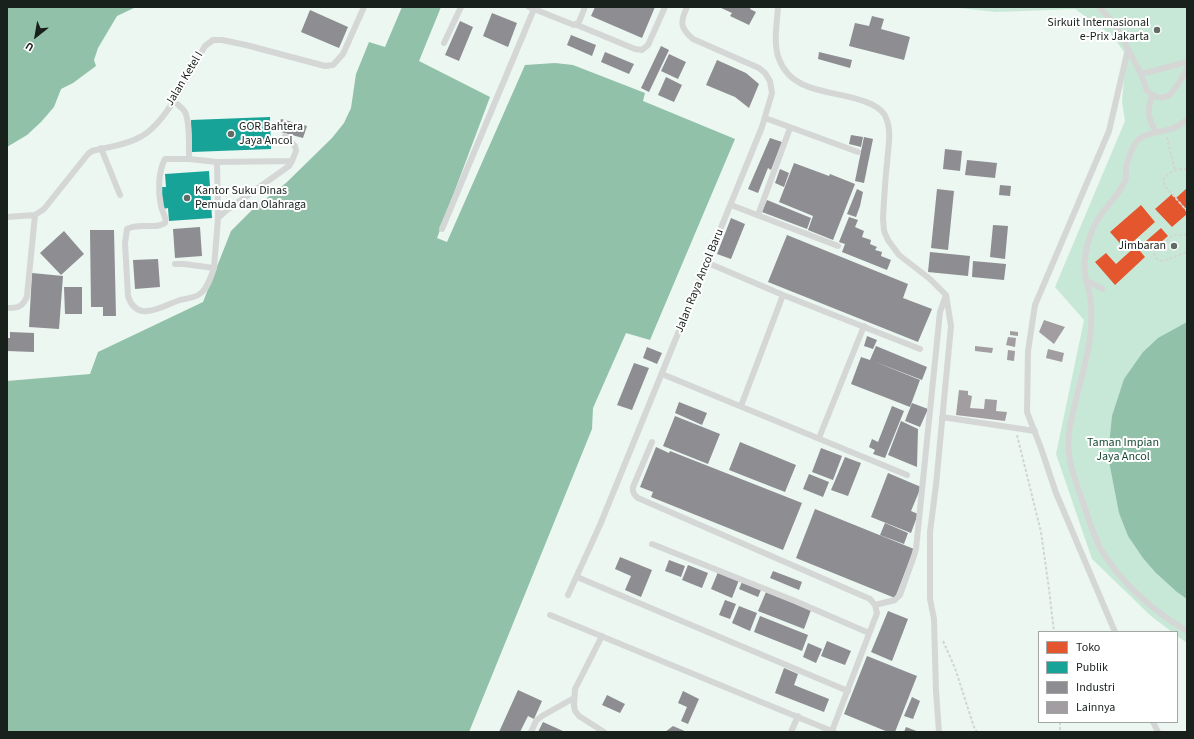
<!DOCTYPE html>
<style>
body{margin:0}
#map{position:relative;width:1194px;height:739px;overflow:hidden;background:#ebf7f0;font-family:"Source Sans 3",sans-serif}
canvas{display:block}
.frame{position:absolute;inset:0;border:8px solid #19211d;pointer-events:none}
.legend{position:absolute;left:1038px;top:631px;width:140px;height:92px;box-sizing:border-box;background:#fff;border:1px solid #a3a6a5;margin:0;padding:5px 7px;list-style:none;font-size:12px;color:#19211d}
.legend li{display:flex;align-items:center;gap:8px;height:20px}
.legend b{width:20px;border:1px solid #a3a6a5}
.north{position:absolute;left:16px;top:16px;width:40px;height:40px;-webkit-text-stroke:3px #fff;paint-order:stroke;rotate:211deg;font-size:11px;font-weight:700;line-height:16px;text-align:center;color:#19211d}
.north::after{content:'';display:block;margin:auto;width:14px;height:18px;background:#19211d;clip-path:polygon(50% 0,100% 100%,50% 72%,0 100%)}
</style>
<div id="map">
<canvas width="1194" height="739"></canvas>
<div class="frame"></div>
<ul class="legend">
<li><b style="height:11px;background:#e4572e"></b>Toko</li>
<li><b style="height:11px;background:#17a398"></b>Publik</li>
<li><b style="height:11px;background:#8d8d92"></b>Industri</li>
<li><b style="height:11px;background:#a29da0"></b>Lainnya</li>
</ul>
<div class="north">U</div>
</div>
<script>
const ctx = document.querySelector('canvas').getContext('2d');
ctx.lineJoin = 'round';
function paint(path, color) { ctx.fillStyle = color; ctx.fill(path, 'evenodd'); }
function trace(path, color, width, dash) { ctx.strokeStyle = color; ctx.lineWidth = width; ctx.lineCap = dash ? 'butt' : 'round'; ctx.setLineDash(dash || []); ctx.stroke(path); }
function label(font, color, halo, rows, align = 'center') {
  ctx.font = font + ' "Source Sans 3",sans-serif'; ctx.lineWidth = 4; ctx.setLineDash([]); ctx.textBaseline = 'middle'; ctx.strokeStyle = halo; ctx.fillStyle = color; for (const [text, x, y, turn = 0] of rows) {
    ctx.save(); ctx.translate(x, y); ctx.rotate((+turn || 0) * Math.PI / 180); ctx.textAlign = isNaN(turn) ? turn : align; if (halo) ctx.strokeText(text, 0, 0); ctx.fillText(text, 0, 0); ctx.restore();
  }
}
const green = new Path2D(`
 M950,7H1187V643L1177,636V632H1172L1151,616L1092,559L1056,454L1084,320L1055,287L1125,121L1122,102L1126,55L1113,36L1075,9L996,12Z`);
const water = new Path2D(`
 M7,7H136L117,16L98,48L94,60L96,66L73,83L61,89L54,107L41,122L27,135L7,147Z
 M402,7H441L419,61L490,97L437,238L447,242L525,65L555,63L573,65L645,93L643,101L735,139L650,340L626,333L593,408L592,429L469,732H7V381L90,374L98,352L203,302L231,231L254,208L286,183L332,138L344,123L351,108L356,74L369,42L385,47Z
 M1187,322V599L1177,592L1155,572L1143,558L1128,536L1119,513L1108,456L1112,416L1124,379L1143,352L1158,338Z`);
const shops = new Path2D(`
 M1187,188V207L1185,208L1176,198Z
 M1172,194L1187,212V214L1172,227L1155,209Z
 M1141,205L1155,222L1125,249L1110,232Z
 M1161,228L1168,236L1153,249L1146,241Z
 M1136,246L1145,257L1115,285L1095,262L1106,253L1116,264Z`);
const public = new Path2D(`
 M270,117L271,149L192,152L191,120Z
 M209,171L212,218L169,221L168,208L163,209L161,187H166L165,174Z`);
const industry = new Path2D(`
 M595,7H655L642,38L591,16Z
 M719,7H751L750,9L756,12L749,25L730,16L732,13Z
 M310,10L348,27L339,48L301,32Z
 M492,13L517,23L508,47L483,36Z
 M872,16L884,19L881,29L910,37L904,60L849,46L855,23L869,26Z
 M460,21L473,27L459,61L445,55Z
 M571,35L596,45L592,56L567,45Z
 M661,46L669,50L649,92L641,88Z
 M605,52L634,64L629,74L601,62Z
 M819,52L852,60L850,68L818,59Z
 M669,54L686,62L678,79L661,71Z
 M717,60L746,73L759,84L749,108L735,97L706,85Z
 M666,77L682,85L674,102L658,95Z
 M281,119L307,126L303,138L277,131Z
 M851,135L863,137L861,147L849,144Z
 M864,137L873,139L864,183L855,181Z
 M770,138L782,142L771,170L768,168L758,193L748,189Z
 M945,149L962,151L960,171L943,169Z
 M967,160L997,163L995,178L965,175Z
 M794,163L829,176L830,174L855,184L833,240L808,230L813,216L779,202Z
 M780,169L789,173L784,187L775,183Z
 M1000,185L1011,186L1010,196L999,195Z
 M857,189L863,192L860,206L856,217L847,214Z
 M937,189L954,191L948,250L931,248Z
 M767,200L811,218L807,229L762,212Z
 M849,217L858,220L855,227L864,231L862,237L871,240L870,244L877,247L875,250L882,252L881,256L891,260L887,270L842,252L845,244L839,242Z
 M731,218L745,224L731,259L717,254Z
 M993,225L1008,226L1005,259L990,257Z
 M200,227L202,256L175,258L173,229Z
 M90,230H114L116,316H103V307H91Z
 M64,231L84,254L61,275L40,253Z
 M787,235L908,284L903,298L932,309L918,342L768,282Z
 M930,252L970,256L968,276L928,272Z
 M158,259L160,287L135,289L133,260Z
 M973,261L1006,264L1004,280L972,277Z
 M32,273L63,276L59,329L29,327Z
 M64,287H82V314H65Z
 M10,332L34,333V352L7,351V338H10Z
 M867,336L877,340L873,349L864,346Z
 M876,346L927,367L922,380L873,361L920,380L910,407L851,384L861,357L870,360Z
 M647,347L662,353L657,364L643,358Z
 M634,363L649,368L632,410L617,405Z
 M679,402L707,413L702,425L675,413Z
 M912,403L928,409L920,427L905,421Z
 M892,406L904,411L885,458L873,454L875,450L869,447L872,439L878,442Z
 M675,416L720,434L708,464L663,446Z
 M901,421L918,429L917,467L888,455Z
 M740,442L796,465L785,492L729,470Z
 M656,447L669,453L670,451L802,503L783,550L651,497L653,492L640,487Z
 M821,448L842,456L833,480L812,472Z
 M845,457L861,463L848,496L831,490Z
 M888,473L921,487L911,511L918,514L911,533L871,517Z
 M809,474L829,482L823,497L803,489Z
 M815,509L914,549L895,598L796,558Z
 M885,523L908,533L904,544L880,535Z
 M620,557L652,570L641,597L625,590L631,576L615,569Z
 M669,560L685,566L681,577L665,571Z
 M688,565L708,573L702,588L682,580Z
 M773,571L802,582L799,590L770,578Z
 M718,572L739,580L732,598L711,589Z
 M742,582L761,590L758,597L739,589Z
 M766,592L811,610L804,629L758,611Z
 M725,600L736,604L730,619L719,615Z
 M739,606L757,613L750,631L732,623Z
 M888,611L908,619L892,661L871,652Z
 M760,616L808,635L802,651L754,632Z
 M827,641L851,651L845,665L821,656Z
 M808,643L822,649L816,663L803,657Z
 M867,656L917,676L895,732H888L844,714Z
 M784,668L798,674L794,685L829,699L824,712L775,693Z
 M518,690L542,701L534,719L528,716L520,732H499Z
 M683,691L699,699L688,724L681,721L687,707L678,703Z
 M607,695L625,704L620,713L602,705Z
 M912,697L920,701L913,719L904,716Z
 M543,722L565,732H538Z
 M673,726L687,732H665Z
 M906,727L919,732H904Z`);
const building = new Path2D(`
 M1044,320L1065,327L1054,344L1039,332Z
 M1010,331L1018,332V336L1010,335Z
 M1008,337L1016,338L1015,347L1006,345Z
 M975,346L993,348L992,353L975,351Z
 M1048,349L1064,353L1062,362L1046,358Z
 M1008,350L1015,351L1014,361L1007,360Z
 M959,390L968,391V395L972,396L970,408L984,409L985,399L997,400L996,411L1007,412L1005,421L956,415Z`);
const path = new Path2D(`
 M1167,137L1175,171
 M1187,169C1178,168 1168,172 1163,180L1166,187L1187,211
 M1187,234C1181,236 1175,234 1172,236L1155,252L1154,255L1157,259L1162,261L1166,260L1187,252
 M1017,435L1041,532L1049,589L1054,632
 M943,641L955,668L974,727L977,732
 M1060,722V732`);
const lane = new Path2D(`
 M529,7L574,25L579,22L585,7
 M778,7C777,23 773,44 779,59C793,97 840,89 871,104C877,107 884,111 886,118C892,131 888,149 887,163C885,182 884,200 883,218L884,231L888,240L899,255L930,279L946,295L951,326L936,485L930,532V599L934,619L936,691L939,732
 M1099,7L1112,21L1119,31L1128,49L1109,131L1035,305L1028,351L1027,412L1041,448L1056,493L1115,632
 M577,25L635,49L642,50L648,45L665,7
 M444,43L461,7
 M1128,49L1141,74L1147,91C1170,109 1176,86 1187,69
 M1141,74L1187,62
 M1152,95C1147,112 1147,116 1156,132
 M173,101C177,104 182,107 185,112C190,121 189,147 189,159H165C158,172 158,192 161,206C162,212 167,217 165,223C154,230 140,222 127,229L125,243L128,296C137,324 162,306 180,300C187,298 196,298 201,293C208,287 211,277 214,268L184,264H175
 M765,118L858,152
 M101,148L120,195
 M189,159L217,162L218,218
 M217,162L292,161
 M731,205L838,246
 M758,215L790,128
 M7,217L35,215L44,209L88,154L92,151C108,147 127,145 142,136C167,122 190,72 205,46L213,40H222L246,45L325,66L333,65L343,54L364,7
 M442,229L534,9
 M708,263L783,295L920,349
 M214,268L218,218L227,210L289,166L292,161L296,151L295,146L285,136
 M1086,280C1102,328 1079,378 1070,426C1065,454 1072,470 1081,497C1087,513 1092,532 1100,548C1120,582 1153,611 1187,631
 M1102,289L1086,280C1081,259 1089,231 1102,213C1110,203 1119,194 1125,181C1127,176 1125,169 1127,163C1129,156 1133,144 1139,139C1148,132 1161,132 1171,129C1177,127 1182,123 1187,120
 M7,308C18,308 23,307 27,296L35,215
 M662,374L907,475
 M741,406L783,295
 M942,417L1035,431
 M819,438L864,326
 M652,442L633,487C632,492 634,495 638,498L870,599L875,605L877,613L832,731
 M652,544L795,601L869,633
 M577,577L848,691
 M568,595L600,525L762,127L772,93L770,81L765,73L759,68L693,39C680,28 680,22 687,7
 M875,605L895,600L900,595L914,556L916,549L940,312L946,295
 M550,615L834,732
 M602,636L575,689L574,705L575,711L579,716L604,732
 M1153,722L1158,732
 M531,732L536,721L542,716L574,698
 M791,732L798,716`);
const markers = [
 [1157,30,4,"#626c67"],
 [231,134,4,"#626c67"],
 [187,198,4,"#626c67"],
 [1174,246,4,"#626c67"]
];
const poiNames = [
 ["Sirkuit Internasional",1149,23],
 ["e-Prix Jakarta",1149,37],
 ["GOR Bahtera",239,127,"left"],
 ["Jaya Ancol",239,141,"left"],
 ["Kantor Suku Dinas",195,191,"left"],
 ["Pemuda dan Olahraga",195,205,"left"],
 ["Jimbaran",1166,246]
];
const streetNames = [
 ["Jalan Ketel I",185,79,-59],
 ["Jalan Raya Ancol Baru",700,281,-68]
];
const parkNames = [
 ["Taman Impian",1123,443],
 ["Jaya Ancol",1123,457]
];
paint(green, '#c8e8d7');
paint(water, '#91c1a9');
paint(shops, '#e4572e');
paint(public, '#17a398');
paint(industry, '#8d8d92');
paint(building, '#a29da0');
trace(path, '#d2d5d3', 2, [3, 2]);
trace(lane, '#d5d7d6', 6);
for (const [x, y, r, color] of markers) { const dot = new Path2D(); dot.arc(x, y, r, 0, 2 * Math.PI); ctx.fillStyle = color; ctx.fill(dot); trace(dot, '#fff', 1.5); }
label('12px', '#19211d', '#fff', poiNames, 'right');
label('12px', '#19211d', '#fff', streetNames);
label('12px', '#174a34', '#fff', parkNames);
</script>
